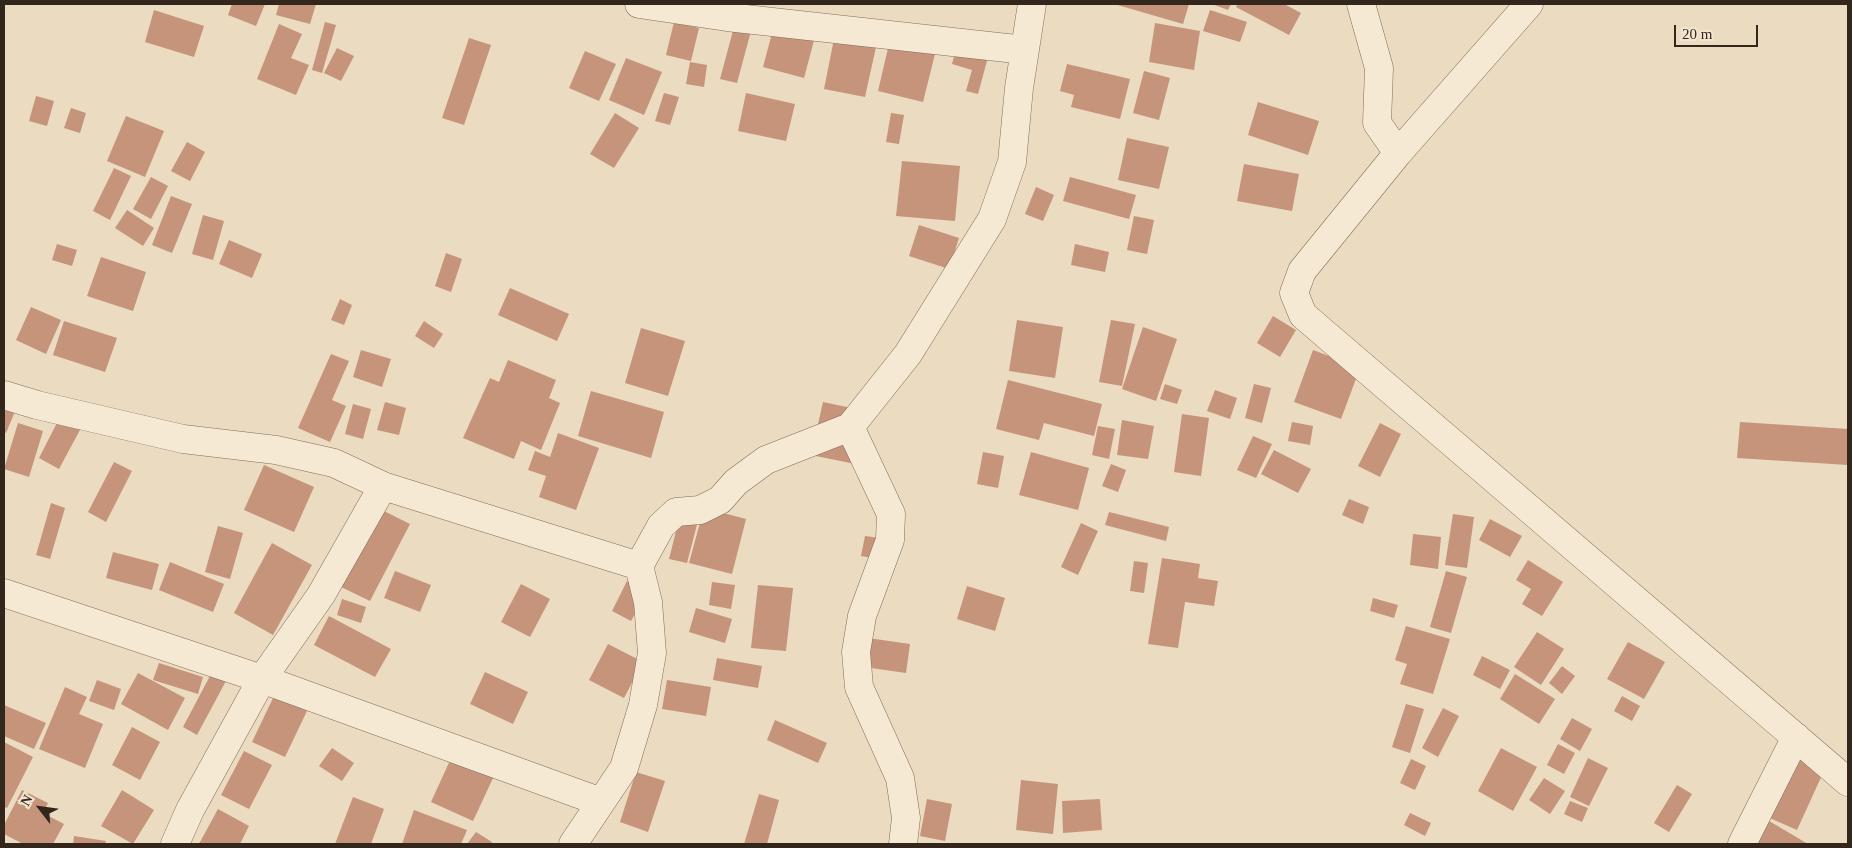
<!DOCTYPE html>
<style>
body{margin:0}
#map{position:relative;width:1852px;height:848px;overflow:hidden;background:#eadbc1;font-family:"Times New Roman",serif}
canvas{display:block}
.frame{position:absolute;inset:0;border:5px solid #33261d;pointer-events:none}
.north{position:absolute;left:15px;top:783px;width:50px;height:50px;-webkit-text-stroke:4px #f2e6d0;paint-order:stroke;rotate:300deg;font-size:14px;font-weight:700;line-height:20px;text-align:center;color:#33261d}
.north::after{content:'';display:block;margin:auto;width:18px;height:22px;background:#33261d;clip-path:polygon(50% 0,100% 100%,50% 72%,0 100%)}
.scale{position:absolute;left:1674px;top:25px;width:84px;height:22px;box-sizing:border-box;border:2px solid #33261d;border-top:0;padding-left:6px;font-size:15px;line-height:18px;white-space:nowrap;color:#33261d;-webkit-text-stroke:4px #f2e6d0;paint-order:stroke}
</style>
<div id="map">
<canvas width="1852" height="848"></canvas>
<div class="frame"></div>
<div class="north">N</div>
<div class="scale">20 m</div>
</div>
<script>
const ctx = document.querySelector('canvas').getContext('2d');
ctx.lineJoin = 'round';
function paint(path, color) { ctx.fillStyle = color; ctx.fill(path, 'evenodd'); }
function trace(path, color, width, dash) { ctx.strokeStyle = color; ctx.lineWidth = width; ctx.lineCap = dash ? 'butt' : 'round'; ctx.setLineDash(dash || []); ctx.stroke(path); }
const building = new Path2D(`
 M232,4H265L256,26L228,15Z
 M279,4H316L310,24L276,15Z
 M1114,4H1189L1183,24Z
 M1212,4H1231L1228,10Z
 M1238,4H1284L1301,13L1289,35L1236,7Z
 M154,10L204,26L194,57L145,42Z
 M1210,10L1247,22L1240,42L1203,31Z
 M737,16L754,20L737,83L720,79Z
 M325,22L336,25L322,73L312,70Z
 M674,22L699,28L691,61L666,55Z
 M775,22L816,33L804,78L763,67Z
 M1155,23L1200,31L1194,70L1149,62Z
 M279,24L302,34L291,58L309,65L296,95L257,79Z
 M892,31L938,42L923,102L878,91Z
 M469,38L491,45L464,125L442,118Z
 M959,38L991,46L978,94L966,91L972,70L952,64Z
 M834,39L876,47L865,97L824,89Z
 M337,48L354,56L341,81L324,73Z
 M585,51L616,64L599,101L569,88Z
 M626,58L662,72L644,115L609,100Z
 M690,62L707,65L704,87L686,84Z
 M1067,64L1130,79L1120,119L1071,107L1074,95L1060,91Z
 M1144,71L1170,78L1159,120L1133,113Z
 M664,93L679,97L670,125L655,121Z
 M746,93L795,104L786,141L738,131Z
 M36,96L54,101L47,126L29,121Z
 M1258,102L1319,121L1308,155L1248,135Z
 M71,108L86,113L80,133L64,128Z
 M615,113L639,128L614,168L590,154Z
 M891,113L904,115L899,144L886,142Z
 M126,116L164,131L145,177L107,161Z
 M1127,138L1169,147L1159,189L1118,180Z
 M187,142L205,152L190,181L171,171Z
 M902,161L960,166L955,221L896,216Z
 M1244,164L1299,174L1292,211L1237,201Z
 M114,168L131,176L110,220L93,211Z
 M151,177L168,186L151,219L133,209Z
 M1070,177L1136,195L1129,219L1063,201Z
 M1036,187L1054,195L1043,221L1025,214Z
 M171,196L192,204L172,253L152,245Z
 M127,210L154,228L143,246L115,228Z
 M203,215L224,221L213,260L192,254Z
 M1134,216L1154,220L1147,254L1127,250Z
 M919,225L959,238L949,269L909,256Z
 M229,240L262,254L252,278L219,264Z
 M57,244L77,250L72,266L52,260Z
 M1075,244L1109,252L1105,272L1071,265Z
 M446,253L462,259L451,292L435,286Z
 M101,257L146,272L133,311L87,296Z
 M510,288L569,314L557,341L498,315Z
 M340,299L352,305L344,325L331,320Z
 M31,307L61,320L46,354L16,340Z
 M1273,316L1296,330L1280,357L1257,343Z
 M1017,320L1063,327L1055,378L1009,371Z
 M1111,320L1135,324L1122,386L1099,382Z
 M64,321L117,338L105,372L53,355Z
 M424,321L443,334L434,348L415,336Z
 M1143,327L1177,339L1156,401L1122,389Z
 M641,328L685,341L668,396L625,383Z
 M361,350L391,359L382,387L353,377Z
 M1313,350L1360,368L1341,419L1294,402Z
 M331,354L349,361L332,400L346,406L330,442L298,428Z
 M508,360L556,380L549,398L560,403L541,450L521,441L514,459L463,438L490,378L499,382Z
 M1008,380L1102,404L1094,436L1044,423L1039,440L996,429Z
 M1165,384L1182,390L1177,404L1160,399Z
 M1254,384L1271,388L1262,423L1245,418Z
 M1215,390L1237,398L1230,419L1207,411Z
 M591,391L664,412L651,458L578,436Z
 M385,402L406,408L399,435L377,430Z
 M823,402L866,411L855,464L811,455Z
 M4,404L16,409L6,433L4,432Z
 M353,404L371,409L363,439L345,434Z
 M1182,414L1209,418L1201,476L1174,472Z
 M60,417L81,428L59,469L39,458Z
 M1122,420L1154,426L1148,459L1117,455Z
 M1292,422L1313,426L1310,445L1288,441Z
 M1740,422L1848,429V465L1737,458Z
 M18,423L43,431L29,477L4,469Z
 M1380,423L1401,434L1380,477L1358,466Z
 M1098,426L1115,429L1109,459L1092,455Z
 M558,433L599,448L576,510L539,497L546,476L528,470L535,451L550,457Z
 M1253,436L1272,444L1256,478L1237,470Z
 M1274,450L1311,469L1298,493L1261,474Z
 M983,452L1004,456L998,488L977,484Z
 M1031,452L1089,468L1078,510L1019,495Z
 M114,462L132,471L106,522L88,512Z
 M1111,464L1126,470L1118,492L1102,486Z
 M264,465L314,487L294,532L244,510Z
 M1349,499L1369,507L1363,524L1342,515Z
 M51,503L65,508L50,559L36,555Z
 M683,504L701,509L687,563L669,559Z
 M374,506L410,524L370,601L335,584Z
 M704,508L746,519L732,574L689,563Z
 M1109,512L1169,527L1166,541L1105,525Z
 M1453,514L1474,517L1467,568L1445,565Z
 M1490,519L1522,536L1510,557L1479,540Z
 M1081,523L1098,531L1078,575L1061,567Z
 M218,526L243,533L230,579L205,572Z
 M1413,534L1441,537L1438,569L1410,565Z
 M865,536L888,539L885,560L861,556Z
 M272,543L312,565L273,635L234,613Z
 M113,552L159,564L152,590L106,578Z
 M1162,558L1200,564L1198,578L1218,581L1214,606L1185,602L1178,648L1148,644Z
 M1528,560L1563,582L1542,616L1522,604L1531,589L1516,580Z
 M1134,561L1148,563L1144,593L1130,591Z
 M170,562L224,584L213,612L159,590Z
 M395,571L431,585L420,612L384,598Z
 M1446,571L1467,577L1451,633L1430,627Z
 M627,581L647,591L631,621L612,611Z
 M712,582L735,585L731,609L709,605Z
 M521,584L550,599L530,637L501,622Z
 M758,585L793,588L786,651L751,648Z
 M967,586L1005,598L995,631L957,619Z
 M1373,598L1398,605L1394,618L1370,611Z
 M342,599L366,607L361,623L337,615Z
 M696,608L732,619L725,643L689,632Z
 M329,616L391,649L375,677L314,645Z
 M1406,626L1450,639L1433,694L1400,684L1407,664L1395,660Z
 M1537,632L1564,649L1541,685L1514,667Z
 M868,638L910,644L906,673L864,667Z
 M1628,642L1665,662L1644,699L1607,679Z
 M608,644L643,662L624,698L589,680Z
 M1482,656L1510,670L1500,689L1473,675Z
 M717,658L762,666L758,688L713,680Z
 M159,663L203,677L198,694L153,680Z
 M1562,666L1575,676L1562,694L1549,683Z
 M485,672L528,692L513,724L470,704Z
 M138,673L185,698L168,730L121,704Z
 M211,674L226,681L197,735L183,727Z
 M1515,674L1555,699L1539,724L1500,699Z
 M97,680L121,689L114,710L89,701Z
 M667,680L711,687L706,716L662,709Z
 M65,687L87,697L79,714L103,724L85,768L39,749Z
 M274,696L307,711L285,757L252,742Z
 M1622,696L1640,706L1632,721L1614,711Z
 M1406,704L1424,709L1410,753L1392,747Z
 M4,705L46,723L34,749L4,736Z
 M1443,708L1459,716L1438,757L1422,748Z
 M1572,718L1592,729L1580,751L1560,739Z
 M775,720L827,743L818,763L767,740Z
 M132,727L160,742L140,780L112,765Z
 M4,742L33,757L7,808L4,807Z
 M1787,743L1828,762L1797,830L1756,812Z
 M1558,744L1575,753L1564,774L1547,765Z
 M332,748L354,763L342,781L319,766Z
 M1501,748L1537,767L1513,811L1478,791Z
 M244,751L272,765L249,809L221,795Z
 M452,756L494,776L473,821L431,802Z
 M1588,758L1608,768L1589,806L1570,797Z
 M1411,759L1426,766L1415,790L1400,783Z
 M636,772L665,781L648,832L620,822Z
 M1544,778L1565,791L1550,814L1529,800Z
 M1021,780L1058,784L1053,834L1016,830Z
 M1677,785L1692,794L1669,832L1654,823Z
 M22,790L48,803L43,813L64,824L53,844H23L4,834V825Z
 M122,790L154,810L133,844L101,826Z
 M759,794L779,800L767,844H744Z
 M353,797L384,809L371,844H335Z
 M927,799L952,804L945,841L920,836Z
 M1100,799L1102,830L1063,833L1062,801Z
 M1570,801L1588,808L1582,822L1564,814Z
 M218,809L249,826L240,844H199Z
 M414,810L467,830L461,844H402Z
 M1410,813L1431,823L1425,836L1404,825Z
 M1759,815L1808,844H1741Z
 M476,832L492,842L491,844H467Z
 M74,836L106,841L105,844H73Z`);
const minor = new Path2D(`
 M639,4L727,17L1025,50
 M1361,4L1379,68L1377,123L1398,153
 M1529,4L1398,153L1302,271L1294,293L1303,315L1848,782
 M4,395L37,405L183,439L276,450L334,463L383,486L639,566
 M4,593L262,679L601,802
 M175,844L190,810L262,679L321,595L383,486
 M573,844L624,768L643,705L652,653L648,602L639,566L661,526L676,512L700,510L720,500L736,482L766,460L850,427
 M903,844L906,818L900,778L859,687L856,652L862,616L890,540L891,514L850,427L908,354L992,219L1012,162L1019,88L1032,4
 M1742,844L1796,737`);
paint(building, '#c5947a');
trace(minor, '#826d5a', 29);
trace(minor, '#f6e9d3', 28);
</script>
